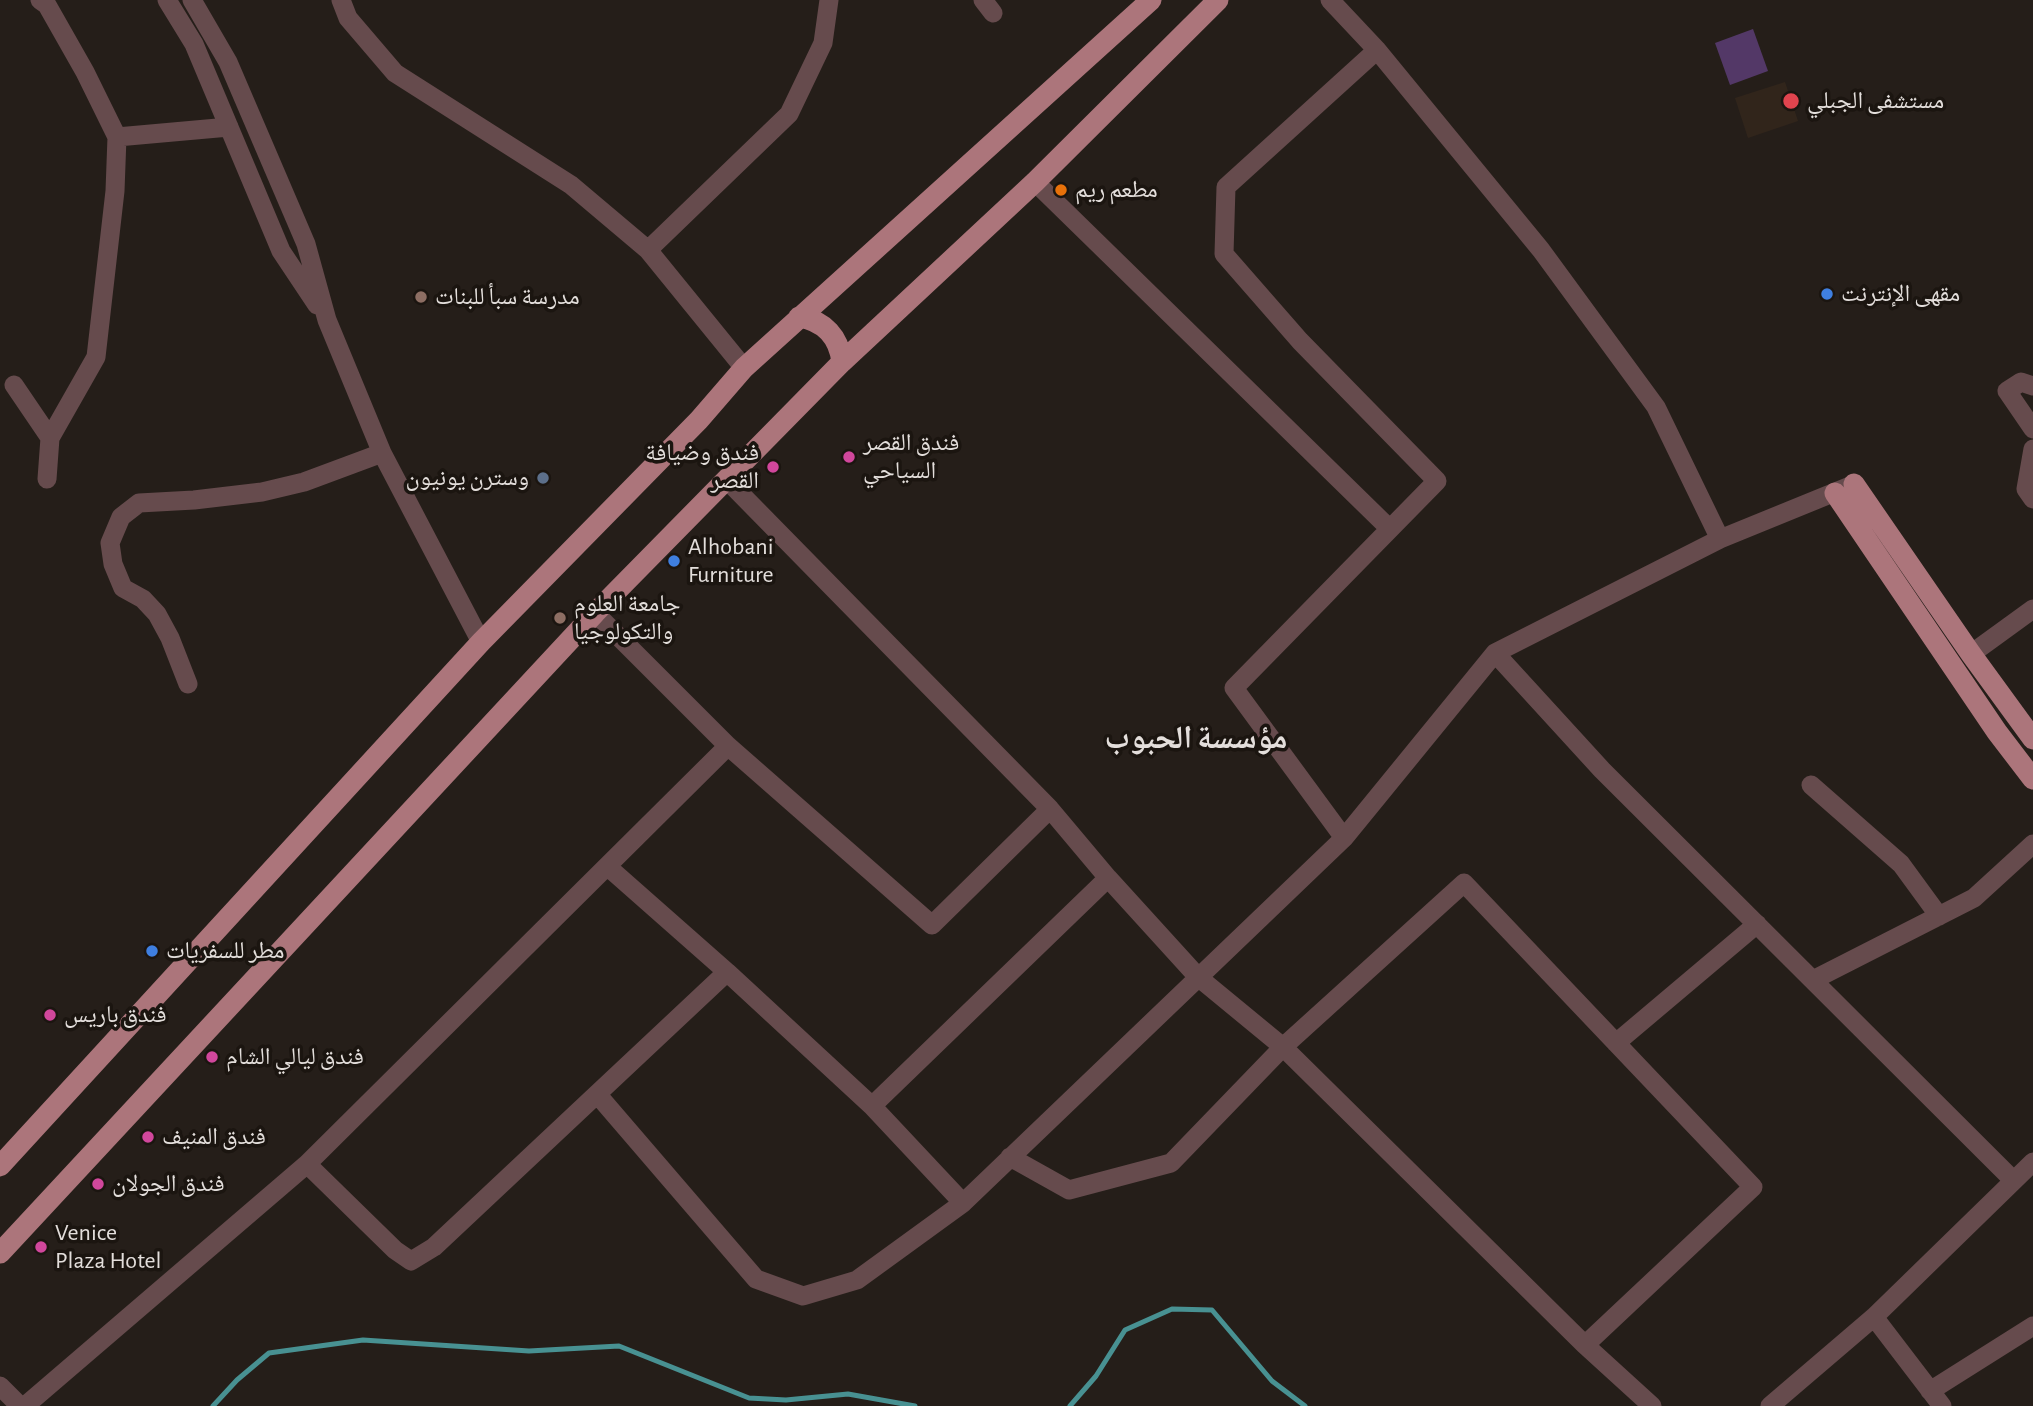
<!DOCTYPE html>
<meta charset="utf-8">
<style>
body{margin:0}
canvas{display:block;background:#251e19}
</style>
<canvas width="2033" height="1406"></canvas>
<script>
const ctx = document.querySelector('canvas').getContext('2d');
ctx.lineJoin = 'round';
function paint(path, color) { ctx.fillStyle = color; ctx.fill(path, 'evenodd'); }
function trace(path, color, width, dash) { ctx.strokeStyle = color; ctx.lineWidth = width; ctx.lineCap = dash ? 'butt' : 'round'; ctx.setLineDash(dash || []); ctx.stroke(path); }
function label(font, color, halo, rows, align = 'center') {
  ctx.font = font + ' "Alegreya Sans","Noto Naskh Arabic",sans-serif'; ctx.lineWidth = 7; ctx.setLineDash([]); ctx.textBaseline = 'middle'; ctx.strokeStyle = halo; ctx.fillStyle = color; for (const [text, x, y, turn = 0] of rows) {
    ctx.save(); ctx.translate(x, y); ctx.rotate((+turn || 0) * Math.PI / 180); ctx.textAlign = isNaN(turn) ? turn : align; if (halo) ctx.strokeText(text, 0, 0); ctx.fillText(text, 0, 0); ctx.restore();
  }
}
const built = new Path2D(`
 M1785,82L1798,121L1748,138L1735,98Z`);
const stream = new Path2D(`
 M213,1406L237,1380L269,1353L363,1340L529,1351L619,1346L749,1398L786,1400L848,1394L915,1406
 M1070,1406L1096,1376L1125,1330L1172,1309L1212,1310L1272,1381L1305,1406`);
const building = new Path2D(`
 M1753,29L1768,71L1730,85L1715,43Z`);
const minor = new Path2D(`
 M40,0L47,5L85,72L117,137L115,191L96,357L50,438L47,479
 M167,0L194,44L281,251L317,305
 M192,0L228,62L306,244L327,320L382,453L481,642
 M341,0L348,18L395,73L571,185L648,250L744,368
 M983,0L993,13
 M1330,0L1377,50L1541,250L1656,407L1720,539
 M117,137L229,127
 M1035,182L1390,529
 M648,250L789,114L823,43L829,0
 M14,385L50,438
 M2033,386L2021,382L2007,391L2033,429
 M2033,449L2026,489L2033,499
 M726,479L1050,809L1108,878L1198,977L1283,1047L1585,1345L1652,1406
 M595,613L728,746L932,925L1050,809
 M1495,653L1602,770L2013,1180
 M1971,654L2033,609
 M188,684L170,638L157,614L143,599L123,588L113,564L110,543L121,517L139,503L194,500L262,492L304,482L382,453
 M1811,785L1901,864L1939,916
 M1344,838L1234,688L1437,481L1300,341L1224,254L1226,187L1377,50
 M608,867L727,972L872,1106L963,1203
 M1813,980L1974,898L2033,844
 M1616,1043L1757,924
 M597,1094L756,1279L803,1296L857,1280L963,1203L1344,838L1495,653L1720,539L1850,486
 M872,1106L1108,878
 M1010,1157L1069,1190L1171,1163L1283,1047L1464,883L1753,1187L1585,1345
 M307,1164L395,1250L411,1261L434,1247L727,972
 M1874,1317L1942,1406
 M0,1386L20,1406
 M1930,1391L2033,1326
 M25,1406L307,1164L728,746
 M1770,1406L1874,1317L2033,1162`);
const major = new Path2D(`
 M799,317C825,321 839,337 842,362
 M1854,484L1971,654L2033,739
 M1835,493L1997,732L2033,779
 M0,1166L481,642L699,420L744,368L1151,0
 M0,1253L595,613L842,362L1035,182L1218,0`);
const markers = [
 [1791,101,9,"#e0444e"],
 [1061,190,7,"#e8710a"],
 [1827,294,7,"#3f7fe0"],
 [421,297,7,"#8d6e63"],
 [849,457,7,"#d1479c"],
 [773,467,7,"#d1479c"],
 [543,478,7,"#5c6f8a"],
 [674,561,7,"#3f7fe0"],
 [560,618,7,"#8d6e63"],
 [152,951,7,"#3f7fe0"],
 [50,1015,7,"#d1479c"],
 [212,1057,7,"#d1479c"],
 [148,1137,7,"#d1479c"],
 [98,1184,7,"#d1479c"],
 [41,1247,7,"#d1479c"]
];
const poiNames = [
 ["مستشفى الجبلي",1807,101],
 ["مطعم ريم",1075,190],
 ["مقهى الإنترنت",1841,294],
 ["مدرسة سبأ للبنات",435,297],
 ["فندق القصر",863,443],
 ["السياحي",863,471],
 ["فندق وضيافة",759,453,"right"],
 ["القصر",759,481,"right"],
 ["وسترن يونيون",529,478,"right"],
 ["Alhobani",688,547],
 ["Furniture",688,575],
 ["جامعة العلوم",574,604],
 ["والتكولوجيا",574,632],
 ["مطر للسفريات",166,951],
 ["فندق باريس",64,1015],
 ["فندق ليالي الشام",226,1057],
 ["فندق المنيف",162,1137],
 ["فندق الجولان",112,1184],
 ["Venice",55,1233],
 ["Plaza Hotel",55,1261]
];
const districtNames = [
 ["مؤسسة الحبوب",1196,738]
];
paint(built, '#31251b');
trace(stream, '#489192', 5);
paint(building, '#533867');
trace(minor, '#664b4d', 19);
trace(major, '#ac757b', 21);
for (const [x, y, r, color] of markers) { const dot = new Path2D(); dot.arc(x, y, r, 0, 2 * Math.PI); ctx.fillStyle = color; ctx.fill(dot); trace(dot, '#1b1510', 2.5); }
label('24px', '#e3dedb', '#1b1510', poiNames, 'left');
label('bold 32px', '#e3dedb', '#1b1510', districtNames);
</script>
